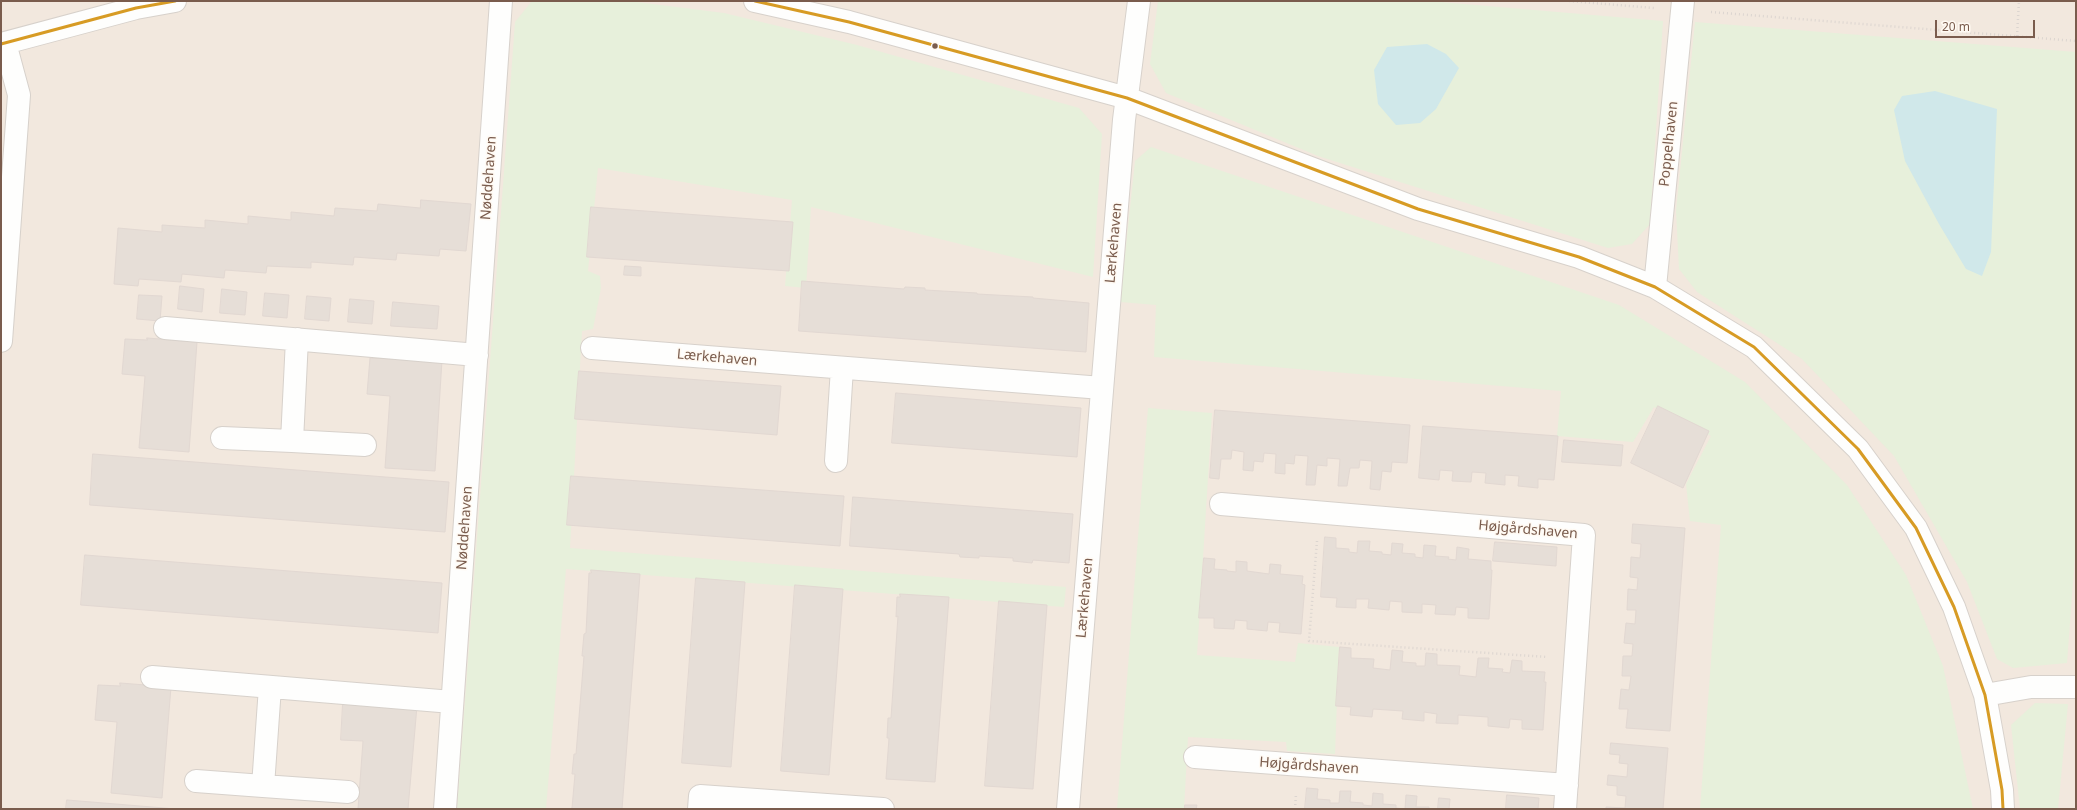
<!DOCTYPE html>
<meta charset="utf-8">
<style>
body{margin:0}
#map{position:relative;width:2077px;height:810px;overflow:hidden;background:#f9f5f0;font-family:"Noto Sans",sans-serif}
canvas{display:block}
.frame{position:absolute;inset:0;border:2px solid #7a5c4d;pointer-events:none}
.scale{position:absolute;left:1935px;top:20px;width:100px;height:18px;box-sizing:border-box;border:2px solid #7a5c4d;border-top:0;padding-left:5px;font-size:12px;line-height:14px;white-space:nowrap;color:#7a5c4d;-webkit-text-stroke:3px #fffaf3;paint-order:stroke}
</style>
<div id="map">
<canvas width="2077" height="810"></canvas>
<div class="frame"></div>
<div class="scale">20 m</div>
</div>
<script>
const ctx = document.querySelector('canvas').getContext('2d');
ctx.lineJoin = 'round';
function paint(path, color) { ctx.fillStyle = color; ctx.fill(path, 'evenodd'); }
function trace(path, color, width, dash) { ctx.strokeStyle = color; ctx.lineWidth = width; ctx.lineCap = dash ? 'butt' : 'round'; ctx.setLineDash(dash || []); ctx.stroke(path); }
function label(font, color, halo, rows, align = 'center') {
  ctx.font = font + ' "Noto Sans",sans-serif'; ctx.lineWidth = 3; ctx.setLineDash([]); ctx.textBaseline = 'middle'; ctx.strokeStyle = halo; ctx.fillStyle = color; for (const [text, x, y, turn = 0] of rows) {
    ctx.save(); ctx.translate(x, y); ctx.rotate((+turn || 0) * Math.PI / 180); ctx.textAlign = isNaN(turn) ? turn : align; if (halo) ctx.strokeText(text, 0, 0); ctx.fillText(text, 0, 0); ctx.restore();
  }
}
const residential = new Path2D(`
 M1,1H2076V809H1Z`);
const green = new Path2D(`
 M532,1H629L724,13L857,45L1079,108L1102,134L1093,277L811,207L806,288L785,286L792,200L598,168L588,271L600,276L601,288L593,329L582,331L570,548L1066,587L1064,607L566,569L546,809H457L515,22Z
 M1158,1H1429L1663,21L1650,224L1632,244L1608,248L1318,156L1166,93L1150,64Z
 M1695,22L2076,52V542L2067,663L2013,668L1997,659L1967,582L1894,456L1802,359L1697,292L1679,269L1676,211Z
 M1151,147L1619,305L1745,382L1847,485L1906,575L1943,666L1973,809H1700L1721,525L1690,521L1686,484L1711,436L1654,407L1633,442L1557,436L1561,391L1154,357L1156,305L1120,302L1135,161Z
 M1148,408L1212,413L1197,655L1295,662L1298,643L1339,647L1335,754L1287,751L1286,742L1188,737L1184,809H1117Z
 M2035,703L2068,704L2058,809H2020L2011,725Z`);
const water = new Path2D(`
 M1427,44L1446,54L1459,68L1436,109L1420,123L1396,125L1378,104L1374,70L1387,47Z
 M1935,91L1997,109L1991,252L1982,276L1966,269L1939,224L1905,161L1894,110L1902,96Z`);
const building = new Path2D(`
 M421,200L471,204L466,251L440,249L439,256L397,253L396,260L354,257L353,265L311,262V268L267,266L266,273L225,270L224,278L182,274L181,282L139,279L138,286L114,284L118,228L162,232V225L205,228V220L248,224V216L291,220V212L334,216L335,208L377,211L378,204L420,208Z
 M591,207L793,222L789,271L587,257Z
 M625,266L641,267V276L624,275Z
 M802,281L904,289L905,287L925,288V290L977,293V294L1033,297V298L1089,303L1086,352L799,331Z
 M180,286L204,289L202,312L178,309Z
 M222,289L247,292L245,315L220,313Z
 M265,293L289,295L287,318L263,316Z
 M139,295L162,296L160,321L137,319Z
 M307,296L331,298L329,321L305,319Z
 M350,299L374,301L372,324L348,322Z
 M393,302L439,306L437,329L391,326Z
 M147,338L197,342L189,452L139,448L145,376L122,374L125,339L147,340Z
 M393,356L442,360L435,471L385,468L390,396L367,394L370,358L393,359Z
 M579,371L781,386L777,435L575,419Z
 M896,393L1081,408L1077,457L892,443Z
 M1658,406L1709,431L1683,488L1631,463Z
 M1215,410L1410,425L1407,463L1392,462L1391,472L1382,471L1380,490L1370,489L1372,461L1360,460L1359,468H1350L1347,486H1338L1340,459L1327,458V466L1317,465L1315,485H1306L1308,456L1295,455L1294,464L1285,463V474L1275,473L1276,454L1264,453L1263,462L1254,461L1253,471L1243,470L1244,452L1232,450L1231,459H1221L1219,479L1210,478Z
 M1423,426L1558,436L1554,480L1538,479V488L1518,486L1519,476L1505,475V485L1485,483L1486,473L1472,472L1471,482L1452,481L1453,471L1440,470L1439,480L1419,478Z
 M1564,440L1623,445L1621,466L1562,462Z
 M93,454L449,482L445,532L90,505Z
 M571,476L844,496L840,546L567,525Z
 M853,497L1073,514L1069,563L1033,560L1032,563L1013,561V558L979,556V558L960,557L959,554L850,546Z
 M1633,524L1685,528L1670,731L1626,728L1628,709H1619L1621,689L1629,690L1631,676H1622L1623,656H1632L1633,644L1624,643L1626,623L1635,624L1636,610H1627L1628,589L1637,590L1638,578L1630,577L1631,557L1640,558L1641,544L1632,543Z
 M1325,537L1336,538V548L1349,549V552L1357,553L1358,541H1370L1369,551L1382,552V554L1391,555L1392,543L1403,544L1402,553L1415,554V557L1423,558L1424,545L1436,546L1435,556L1449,557L1448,559L1456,560L1457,547L1469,549L1468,559L1491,561V570H1492L1489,619L1468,618V608L1456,607L1455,615L1435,614L1436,605L1422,604V613L1402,612V602L1390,601L1389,610L1368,608L1369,599H1356V608L1336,607L1337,598L1321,597Z
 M1495,542L1557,547L1556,566L1493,561Z
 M85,555L442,583L438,633L81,605Z
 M1204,558L1215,559L1214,569L1227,570V571L1236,572V561L1247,562V571L1269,574L1270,564L1281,565L1280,574L1303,576L1302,584L1305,585L1301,634L1279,632L1280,623L1268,622L1267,631L1247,629V621L1235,620L1234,629L1214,628V618H1199Z
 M591,570L640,574L622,809H570L572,808L575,774H572L574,754H576L584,656H582L584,634L586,633L589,573H591Z
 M696,578L745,582L731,767L682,763Z
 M795,585L843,589L829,775L781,771Z
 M900,594L949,597L935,782L886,779L889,738H887L888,718H891L898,616L896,617L897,597H900Z
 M999,601L1047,605L1033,789L985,786Z
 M1340,647L1351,648V658L1374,659L1373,668L1390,670L1392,650L1403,651L1402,662L1416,663V666H1425L1426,653L1437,654V665L1460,666L1459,675L1476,677L1478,658H1489L1488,668L1503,669L1502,672L1510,673L1512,660L1522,661V671L1545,672L1544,682H1546L1543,730L1522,729V720L1510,719L1509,728L1488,726V717L1458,715V724L1436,723L1437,714L1424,712V721L1402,719L1403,711L1373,709L1372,717L1350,715L1351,707L1336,706Z
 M120,683L171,687L162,798L111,793L117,722L95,720L98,685L120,686Z
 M343,704L417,706L408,809H358L363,741L341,740Z
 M1611,743L1668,748L1663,809H1606V807L1625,808L1626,796L1617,795V786L1607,785L1608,775L1627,777L1628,764L1619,763L1620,755L1610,754Z
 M1307,788L1318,789L1317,799L1330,800V803H1339L1340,791H1351L1350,802L1363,803V805L1372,806L1373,793L1383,794V804L1396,805V808L1405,809L1406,795L1417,796L1416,807H1429V809H1305Z
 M1507,795L1539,798L1538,809H1506Z
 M1439,798L1450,799L1449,809H1438Z
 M67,800L176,809H66Z
 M1185,805H1197L1196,809H1185Z`);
const path = new Path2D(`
 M1569,1L1654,8
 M1711,12L2076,41
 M2017,36L2019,1
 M1317,541L1309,641L1547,657
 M1295,809L1296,794`);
const minor = new Path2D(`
 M755,1L849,22L1127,98L1418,209L1579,257L1655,287L1754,347L1858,449L1916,528L1954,607L1985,695L2002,790L2003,809
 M1,44L136,8L175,1
 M1655,287L1683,1
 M165,328L477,355
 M1,341L19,95L5,43
 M592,348L1102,388
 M222,438L292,441L297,339
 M292,441L365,445
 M836,461L842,368
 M1221,504L1584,535L1565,809
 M152,677L452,702
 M1985,695L2031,687H2076
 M1195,757L1567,785
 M196,781L263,786L270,687
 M263,786L348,792
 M445,809L501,1
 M699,809L700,796L883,809
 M1068,809L1124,120L1139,1`);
const bus1 = new Path2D(`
 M755,1L849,22L1127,98L1418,209L1579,257L1655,287L1754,347L1858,449L1916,528L1954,607L1985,695L2002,790L2003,809
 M1,44L136,8L175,1`);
const markers = [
 [935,46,3.5,"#7a5c4d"]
];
const streetNames = [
 ["Poppelhaven",1669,144,-84],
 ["Nøddehaven",489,178,-86],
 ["Lærkehaven",1114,243,-85],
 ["Lærkehaven",717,358,5],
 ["Nøddehaven",465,528,-86],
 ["Højgårdshaven",1528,530,5],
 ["Lærkehaven",1085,598,-85],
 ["Højgårdshaven",1309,766,4]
];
paint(residential, '#f2e8de');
paint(green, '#e7f0db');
paint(water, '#d0e8ea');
paint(building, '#e6ded7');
trace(building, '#e2d8d2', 1);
trace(minor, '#d7d1cb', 24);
trace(path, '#dcd5d0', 2.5, [1, 3]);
trace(minor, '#fefefd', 22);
trace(bus1, '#d79b24', 3);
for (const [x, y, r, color] of markers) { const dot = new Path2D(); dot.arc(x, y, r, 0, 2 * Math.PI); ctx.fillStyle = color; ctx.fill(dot); trace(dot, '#fffaf3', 1.5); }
label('14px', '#7a5c4d', '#fffaf3', streetNames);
</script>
